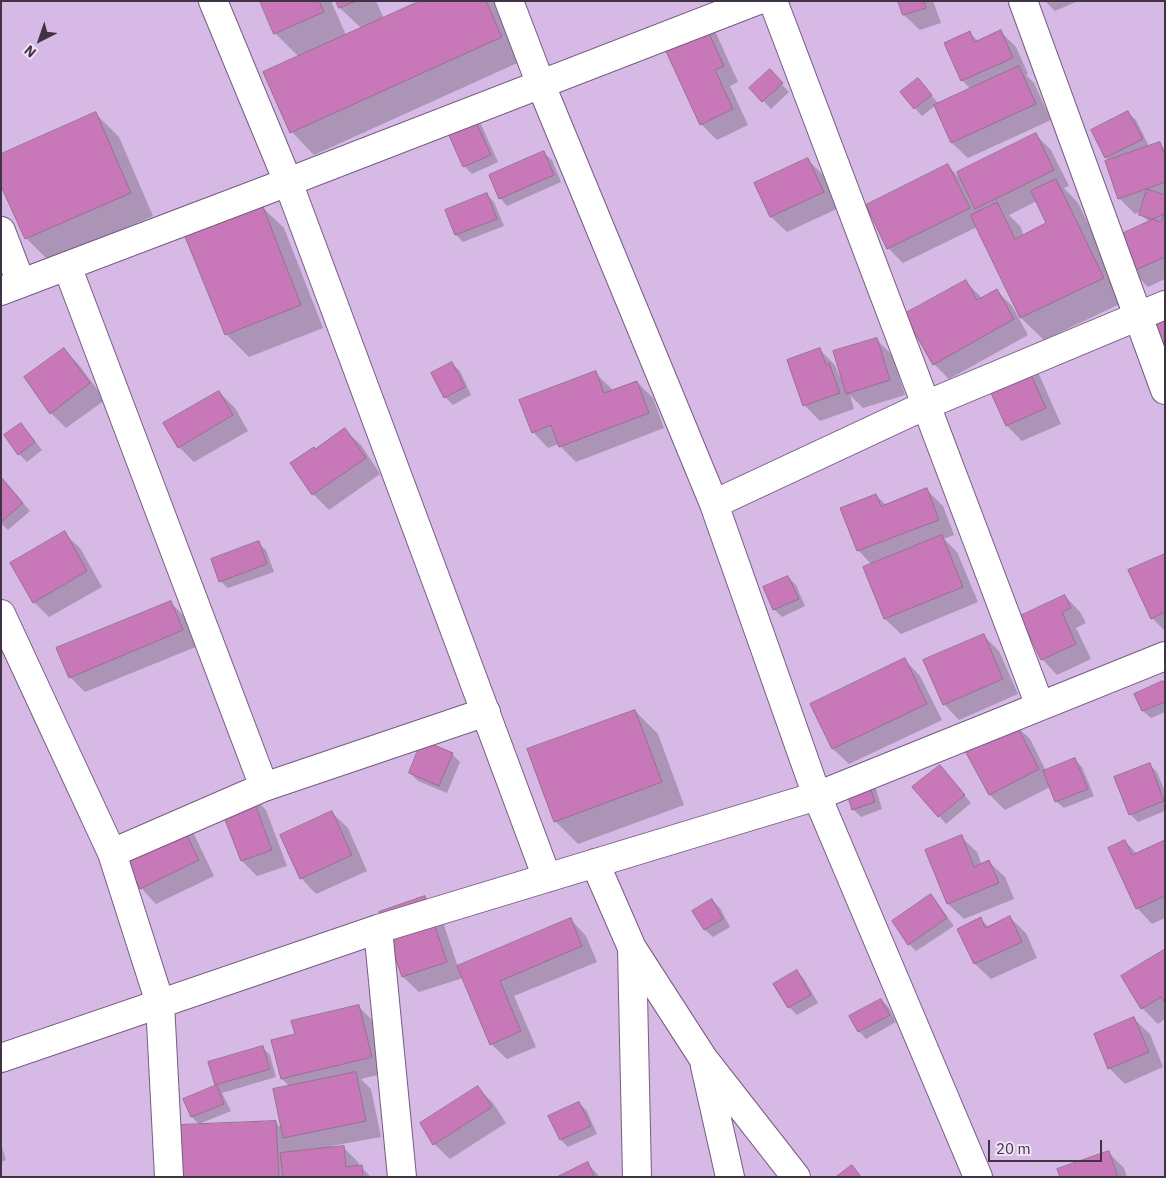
<!DOCTYPE html>
<style>
body{margin:0}
#map{position:relative;width:1166px;height:1178px;overflow:hidden;background:#d6b9e4;font-family:"IBM Plex Sans",sans-serif}
canvas{display:block}
.frame{position:absolute;inset:0;border:2px solid #3f3345;pointer-events:none}
.north{position:absolute;left:15px;top:15px;width:50px;height:50px;-webkit-text-stroke:4px #efe0f6;paint-order:stroke;rotate:221deg;font-size:14px;font-weight:700;line-height:20px;text-align:center;color:#3f3345}
.north::after{content:'';display:block;margin:auto;width:18px;height:22px;background:#3f3345;clip-path:polygon(50% 0,100% 100%,50% 72%,0 100%)}
.scale{position:absolute;left:988px;top:1140px;width:114px;height:22px;box-sizing:border-box;border:2px solid #3f3345;border-top:0;padding-left:6px;font-size:15px;line-height:18px;white-space:nowrap;color:#3f3345;-webkit-text-stroke:4px #efe0f6;paint-order:stroke}
</style>
<div id="map">
<canvas width="1166" height="1178"></canvas>
<div class="frame"></div>
<div class="north">N</div>
<div class="scale">20 m</div>
</div>
<script>
const ctx = document.querySelector('canvas').getContext('2d');
ctx.lineJoin = 'round';
function paint(path, color) { ctx.fillStyle = color; ctx.fill(path, 'evenodd'); }
function trace(path, color, width, dash) { ctx.strokeStyle = color; ctx.lineWidth = width; ctx.lineCap = dash ? 'butt' : 'round'; ctx.setLineDash(dash || []); ctx.stroke(path); }
const shadow = new Path2D(`
 M261,1H331L346,35L361,28L340,8L338,1H376L384,19L423,1H497L524,60L314,155L292,132L299,57L275,33Z
 M900,1H933L941,23L920,30L904,15Z
 M1045,1H1078L1055,11Z
 M715,31L738,82L730,86L748,125L717,140L701,124L660,34Z
 M1001,32L1016,47L1028,74L1026,75L1034,83L1051,120L968,158L952,143L935,106L922,116L915,108L918,80L939,104L971,90L962,80L970,33L978,41Z
 M769,71L789,92L771,109L751,88Z
 M1128,113L1136,120L1149,146L1159,143L1165,149V279L1148,287L1132,271L1149,222L1141,214L1142,211L1135,214L1119,198L1110,161L1106,157Z
 M96,114L119,137L153,216L49,261L26,238Z
 M479,120L498,162L472,174L464,166L446,124Z
 M1036,135L1051,150L1069,186L1064,188L1078,203L1126,301L1044,340L1021,318L977,227L903,263L888,248L948,166L960,178ZM1037,201L1048,224L1024,236L1020,226L1009,215Z
 M544,153L552,160L561,182L507,206L500,198Z
 M807,159L823,175L839,208L787,232L771,217L755,184Z
 M487,195L494,202L504,226L463,242L456,235Z
 M261,206L284,228L323,328L249,357L226,334Z
 M966,282L982,298L996,290L1012,306L1028,335L949,379L934,364Z
 M876,339L892,355L905,395L863,408L850,395L854,409L820,421L804,405L820,350L835,365L839,375L843,379Z
 M64,349L79,365L105,400L66,428L51,413Z
 M452,364L460,371L471,395L453,405L445,397Z
 M1037,370L1061,424L1022,441L1007,426L982,372Z
 M595,373L611,388L612,391L637,382L653,398L664,428L576,462L560,446L559,444L548,448L533,432Z
 M219,392L235,408L248,431L194,462L179,447Z
 M21,425L28,432L42,450L27,462L19,454Z
 M345,430L361,445L380,474L329,510L313,494Z
 M1,478L30,511L8,530L1,523Z
 M927,490L943,506L954,535L944,539L957,552L978,602L901,634L885,619L872,565L858,550L876,495L886,505Z
 M64,533L80,548L102,587L49,617L34,602Z
 M258,543L266,550L274,572L228,588L220,581Z
 M1165,555V631L1152,618Z
 M788,577L796,585L805,606L782,617L774,609Z
 M1065,596L1080,612L1086,623L1076,628L1091,659L1057,675L1042,659Z
 M171,603L186,618L198,646L85,692L70,677Z
 M984,636L999,651L1018,694L959,720L944,704Z
 M905,660L920,676L942,720L849,764L833,749L812,704Z
 M1165,684V712L1151,718L1143,711L1136,694Z
 M635,711L658,734L684,805L578,844L555,821Z
 M1014,724L1030,739L1046,771L1074,759L1082,767L1094,796L1064,808L1056,801L1050,787L1005,810L990,795L966,749Z
 M452,754L460,762L447,793L418,781L410,773Z
 M1150,765L1157,772L1165,792V811L1138,822L1130,814Z
 M940,766L971,803L946,824L939,816Z
 M868,781L876,789L882,809L861,817L853,809Z
 M250,794L266,810L287,866L257,876L242,861Z
 M332,813L348,828L367,871L316,894L301,878Z
 M191,828L214,876L156,904L141,888Z
 M961,837L977,852L982,865L989,862L1005,877L1014,899L964,919L948,904L926,851Z
 M1125,841L1137,854L1165,841V918L1152,924L1137,908Z
 M931,896L938,904L954,926L916,951L909,944Z
 M424,898L440,913L458,967L571,920L586,936L597,962L514,996L536,1047L507,1059L491,1044L463,978L419,992L403,977L381,912Z
 M712,900L720,908L730,927L713,937L705,930L694,911Z
 M1010,918L1026,933L1037,958L991,979L975,964L959,929L980,919L989,927Z
 M1165,953V1019L1158,1024L1142,1008Z
 M797,971L804,979L818,1003L797,1015L789,1007L775,984Z
 M881,1000L889,1008L896,1022L866,1039L859,1031Z
 M358,1006L374,1022L386,1073L361,1079L371,1089L381,1137L331,1146L332,1148L343,1147L359,1163V1167H361L371,1177H183L276,1123L282,1129L290,1087L282,1079L296,1035Z
 M1134,1019L1150,1034L1163,1067L1125,1084L1109,1068Z
 M262,1047L270,1055L276,1077L222,1093L231,1111L199,1124L192,1117L184,1100L218,1086L216,1085Z
 M478,1088L493,1103L506,1123L450,1159L434,1144Z
 M579,1103L587,1111L597,1134L568,1147L561,1140Z
 M1,1144L6,1160L1,1162Z
 M1109,1153L1124,1168L1127,1177H1061Z
 M588,1164L600,1177H560Z`);
const building = new Path2D(`
 M260,1H319L324,12L274,34Z
 M336,1H356L339,8Z
 M420,1H486L502,37L290,133L263,72Z
 M898,1H924L926,8L903,15Z
 M700,14L724,66L715,70L733,109L700,125L658,34Z
 M1001,30L1013,58L961,81L944,43L970,31L974,42Z
 M1019,66L1036,104L951,143L934,105Z
 M770,69L783,83L762,102L749,88Z
 M918,78L932,95L914,109L900,92Z
 M471,111L491,155L463,167L444,124Z
 M1128,111L1143,139L1105,158L1091,130Z
 M96,112L131,193L25,239L1,186V154Z
 M1036,133L1054,170L975,209L957,172Z
 M1160,142L1165,156V182L1118,199L1105,161Z
 M544,151L554,175L499,199L489,175Z
 M808,158L824,192L770,217L754,183Z
 M948,164L970,208L887,249L866,205Z
 M1056,179L1104,278L1020,318L970,215L997,202L1015,239L1046,223L1031,191Z
 M1147,189L1165,195V210L1161,222L1139,215Z
 M487,193L497,219L455,235L445,210Z
 M262,204L301,305L225,335L184,234Z
 M1165,214V257L1131,272L1115,237Z
 M966,280L977,300L997,289L1014,319L933,365L904,314Z
 M1165,292V347L1142,303Z
 M877,338L890,380L846,394L833,351Z
 M64,348L90,383L50,414L24,377Z
 M820,348L826,365L829,363L840,393L803,406L787,360Z
 M1021,353L1046,408L1006,426L981,371Z
 M452,362L465,387L444,398L431,373Z
 M596,371L604,393L637,381L649,413L559,447L551,425L532,433L519,400Z
 M219,391L233,415L178,448L163,423Z
 M21,423L35,442L18,455L4,435Z
 M345,428L366,458L312,495L290,463L314,447L315,449Z
 M1,477L23,503L1,522Z
 M927,488L939,520L857,551L840,508L876,494L881,506Z
 M65,531L87,571L33,603L10,563Z
 M942,535L963,587L884,619L863,567Z
 M259,541L267,564L219,582L211,559Z
 M1165,554V612L1151,619L1128,570Z
 M788,576L799,599L773,610L763,587Z
 M1065,595L1071,608L1062,612L1076,644L1041,660L1020,616Z
 M171,601L183,630L69,678L56,648Z
 M984,634L1003,679L943,705L923,660Z
 M905,658L927,704L832,749L810,704Z
 M1163,681L1165,684V702L1142,711L1134,694Z
 M635,710L662,782L554,822L527,749Z
 M1015,722L1039,769L989,795L964,749Z
 M422,740L453,753L439,786L409,773Z
 M1075,758L1088,789L1055,802L1043,771Z
 M1150,763L1164,801L1129,815L1114,777Z
 M940,765L965,795L938,817L912,787Z
 M868,780L875,802L852,810L845,787Z
 M251,793L272,850L241,861L219,804Z
 M175,811L199,860L140,889L116,840Z
 M332,811L352,855L300,879L280,835Z
 M962,835L974,867L989,860L999,883L947,904L925,850Z
 M1125,840L1132,855L1165,840V896L1136,909L1108,848Z
 M931,894L947,918L908,945L892,921Z
 M425,896L447,962L402,977L379,912Z
 M712,899L723,919L704,930L692,911Z
 M1010,916L1022,942L974,964L957,929L981,917L985,928Z
 M571,918L582,946L500,981L521,1031L490,1045L457,966Z
 M1164,950L1165,952V1003L1161,997L1141,1009L1121,976Z
 M797,970L811,995L788,1008L773,984Z
 M881,999L890,1015L858,1032L849,1016Z
 M359,1005L372,1057L281,1079L271,1040L295,1034L291,1021Z
 M1134,1017L1149,1052L1108,1069L1094,1034Z
 M263,1046L270,1069L215,1085L208,1062Z
 M356,1072L366,1121L283,1138L273,1089Z
 M217,1085L224,1104L191,1117L183,1099Z
 M478,1086L492,1107L433,1145L420,1123Z
 M579,1102L591,1126L560,1140L548,1116Z
 M276,1121L279,1177H181L179,1125Z
 M344,1146L346,1167L362,1165L363,1177H283L280,1153Z
 M1109,1151L1118,1177H1060L1057,1169Z
 M588,1162L594,1177H557Z
 M852,1165L861,1177H836Z`);
const minor = new Path2D(`
 M213,1L288,182L547,878
 M509,1L541,85L714,504L817,796L978,1177
 M773,1L1040,706
 M1023,1L1165,390
 M1,231L21,283
 M67,266L264,787
 M1,291L288,182L756,1
 M714,504L926,405L1165,305
 M1,614L112,853L160,1003L169,1177
 M112,853L264,787L486,712
 M595,863L632,948L703,1058L796,1177
 M378,929L402,1177
 M632,948L637,1177
 M1,1058L378,929L817,796L1165,656
 M705,1066L730,1177`);
paint(shadow, '#0003');
paint(building, '#c878b8');
trace(building, '#976f8e', 1);
trace(minor, '#765c82', 30);
trace(minor, '#fff', 28);
</script>
